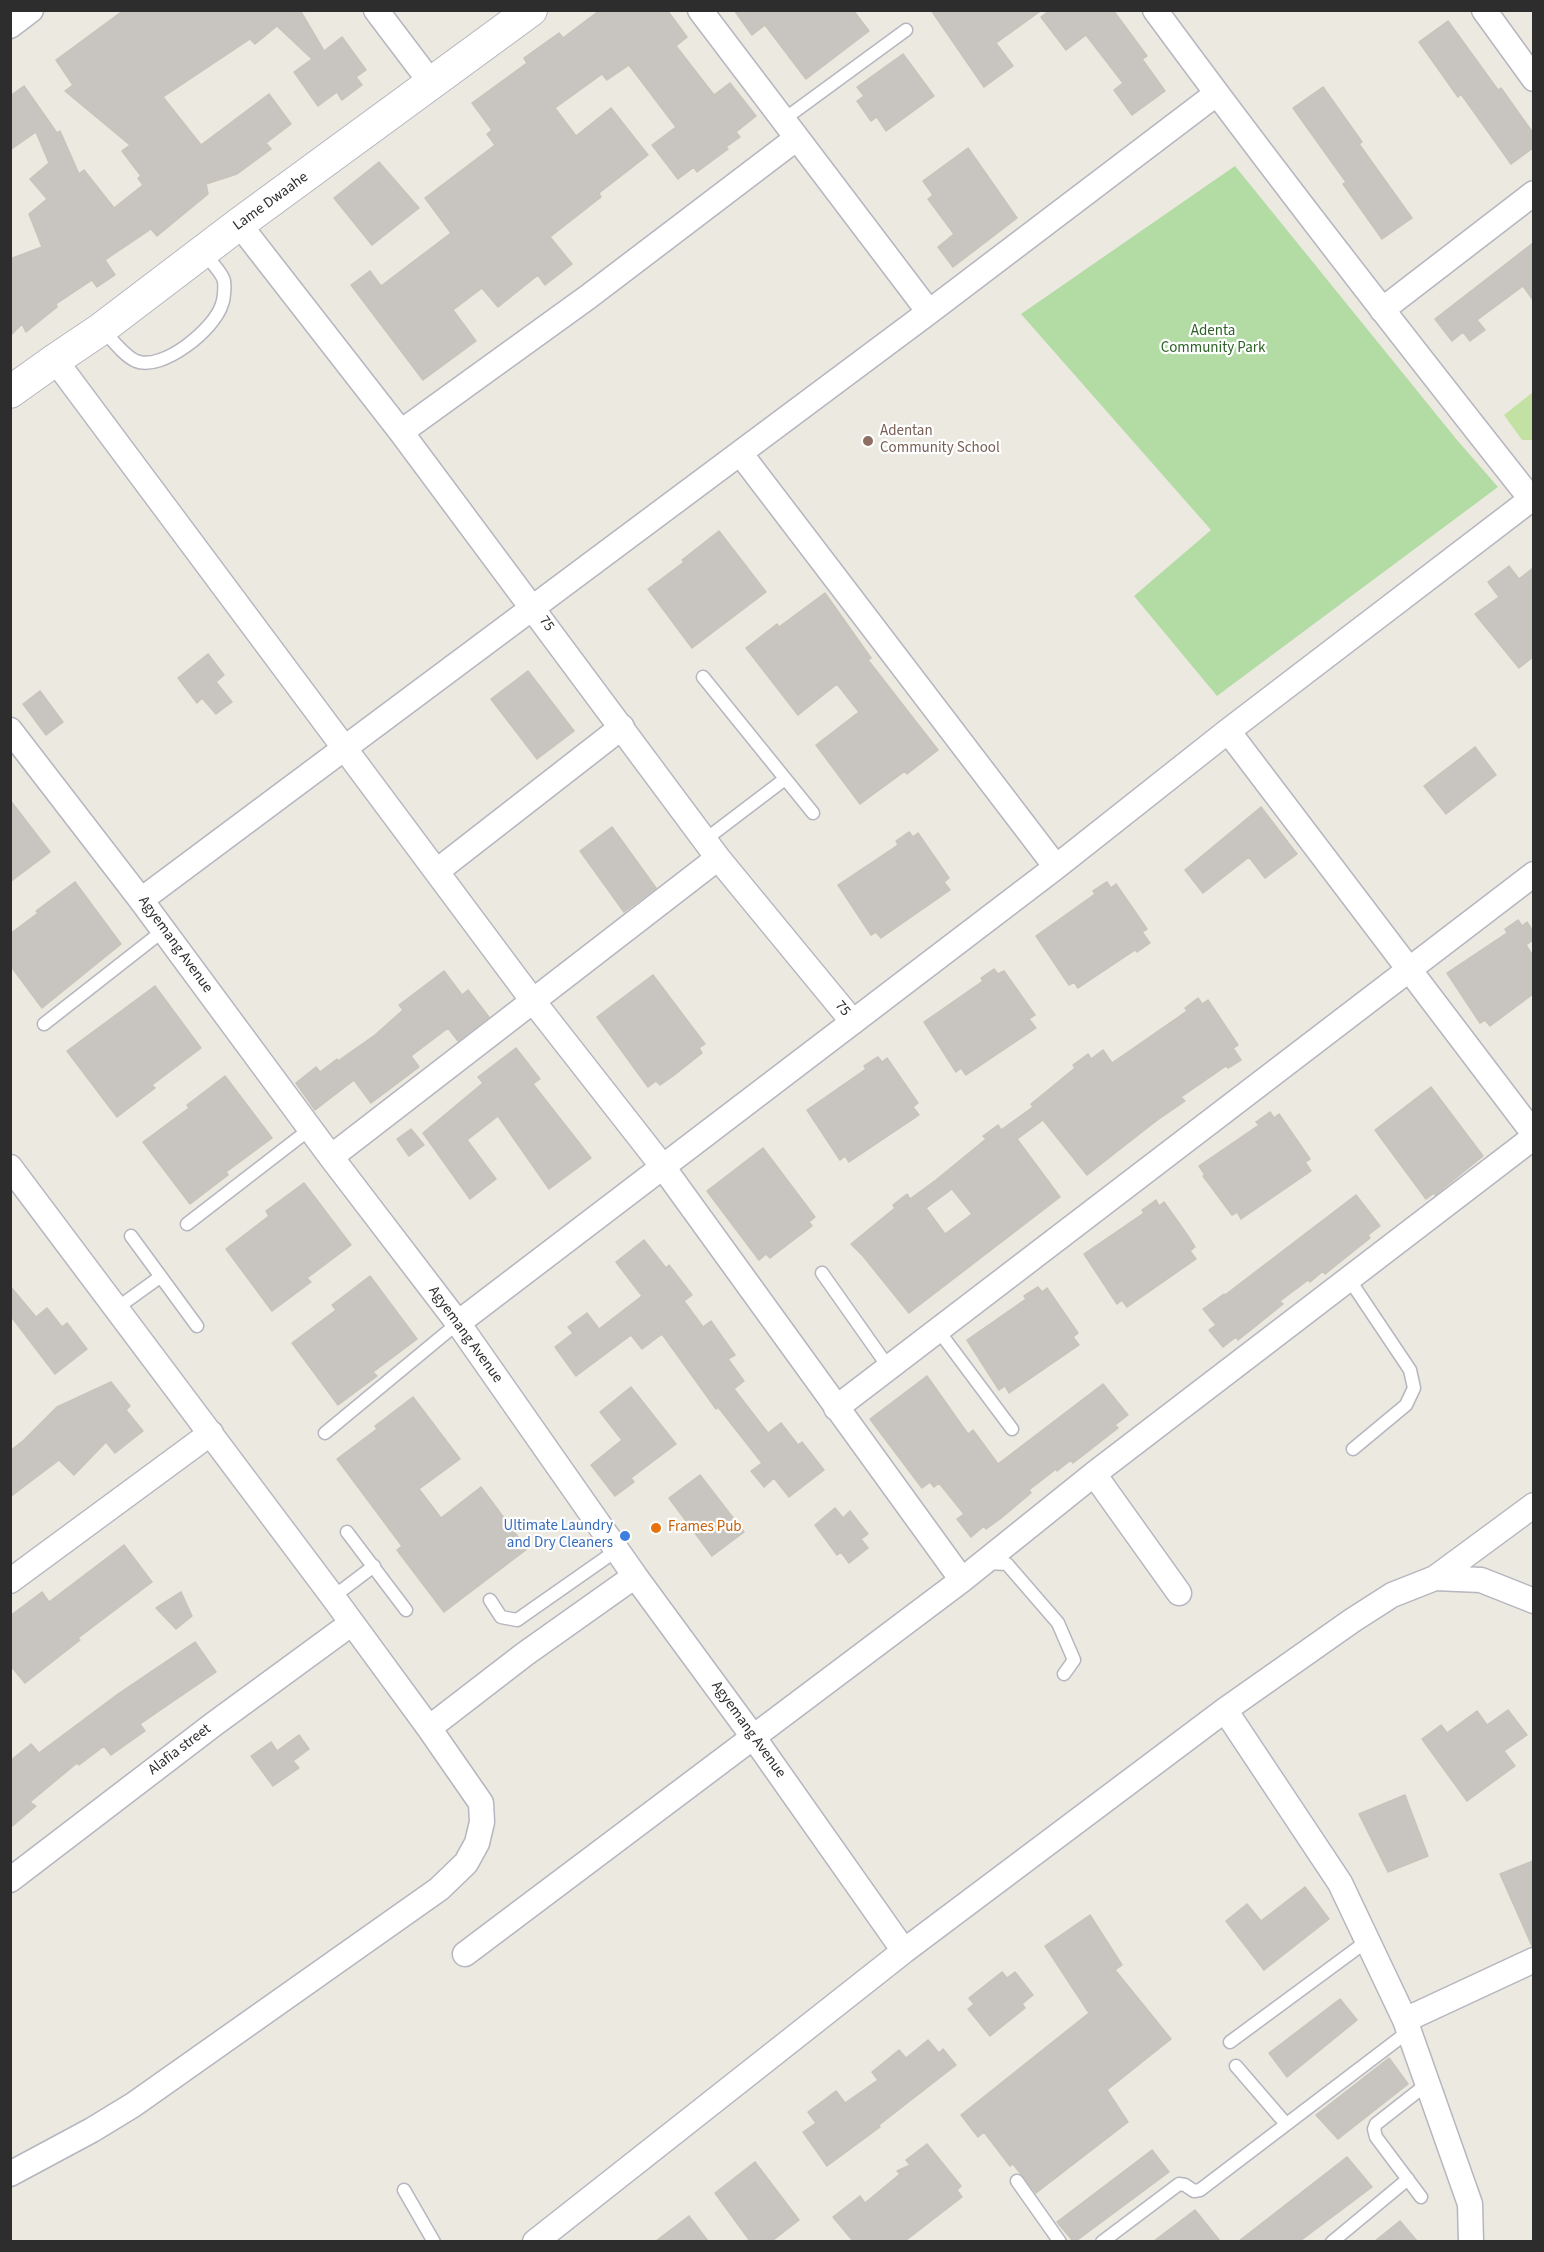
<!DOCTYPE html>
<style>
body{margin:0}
#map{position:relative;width:1544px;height:2252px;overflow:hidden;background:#ece9e1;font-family:"Source Sans 3",sans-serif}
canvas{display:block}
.frame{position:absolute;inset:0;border:12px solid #2d2d2d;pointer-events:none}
</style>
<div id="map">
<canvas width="1544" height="2252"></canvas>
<div class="frame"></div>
</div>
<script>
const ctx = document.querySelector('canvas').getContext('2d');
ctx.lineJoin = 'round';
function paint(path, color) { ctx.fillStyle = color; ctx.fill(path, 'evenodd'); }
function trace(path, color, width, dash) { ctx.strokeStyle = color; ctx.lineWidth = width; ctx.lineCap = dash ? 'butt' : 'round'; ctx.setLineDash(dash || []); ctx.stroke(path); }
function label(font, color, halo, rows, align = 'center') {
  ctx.font = font + ' "Source Sans 3",sans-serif'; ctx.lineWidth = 4.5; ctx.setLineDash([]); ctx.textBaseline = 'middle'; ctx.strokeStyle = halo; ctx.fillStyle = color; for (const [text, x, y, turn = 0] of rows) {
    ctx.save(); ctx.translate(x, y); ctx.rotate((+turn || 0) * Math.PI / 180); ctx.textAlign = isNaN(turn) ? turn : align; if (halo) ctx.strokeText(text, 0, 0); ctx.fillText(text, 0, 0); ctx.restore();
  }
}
const green = new Path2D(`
 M1235,166L1457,440L1498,487L1217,696L1134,596L1211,530L1021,314Z`);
const pitch = new Path2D(`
 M1533,392V440H1522L1504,415Z`);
const building = new Path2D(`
 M124,10H300L324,51L342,37L366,70L356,77L362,85L342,100L337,92L318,106L294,72L312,59L277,26L255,44L250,39L163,97L201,145L269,94L291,124L266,143L271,149L237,174L206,184L208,194L157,236L151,229L105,260L115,275L97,287L92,280L56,304L57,307L26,332L22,324L10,336V259L42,247L29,214L47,199L30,179L49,163L36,132L10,150V96L24,86L57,133L60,131L79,174L84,170L114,208L143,185L138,178L141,176L122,151L130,145L65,91L73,85L56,60Z
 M600,10H667L687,37L676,46L714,95L730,83L756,116L736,132L740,137L726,147L728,149L697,172L694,167L678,179L652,145L676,127L629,65L607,80L602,74L555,108L576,136L611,108L648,155L599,193L601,197L550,237L572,264L545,285L538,275L498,307L482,288L453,310L476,341L423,380L351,285L370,271L381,286L451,233L425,198L495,145L487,134L492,130L472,103L527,63L524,58L559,33L563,38Z
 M734,10H853L869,31L806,79L765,25L752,35Z
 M931,10H1042L996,43L1013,66L984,87Z
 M1050,10H1113L1147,56L1142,59L1165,91L1132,115L1114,90L1123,83L1086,35L1066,50L1041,17Z
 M1448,21L1498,90L1501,88L1533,133V148L1511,164L1461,94L1458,97L1419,42Z
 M903,54L934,96L886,131L877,117L871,121L857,101L864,96L857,87Z
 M1323,87L1362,142L1359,144L1412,218L1382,239L1343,184L1346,182L1293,108Z
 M968,148L1017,218L953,267L938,247L954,234L928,199L933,195L923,181Z
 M379,162L419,208L372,245L334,198Z
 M1533,243V300L1523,286L1477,320L1485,330L1470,341L1463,332L1452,341L1435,319Z
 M719,531L766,592L692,648L648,589L684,562L682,560Z
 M1509,566L1519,579L1533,568V657L1519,668L1475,614L1499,597L1488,582Z
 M825,593L871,658L868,660L938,750L907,774L905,771L860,804L816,745L859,712L837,684L798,715L746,648L777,624L779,627Z
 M208,654L224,675L216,682L232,702L216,714L202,698L197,703L178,678Z
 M528,671L574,731L537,759L491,699Z
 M40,691L63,722L46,735L23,704Z
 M1475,747L1496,775L1446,814L1424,786Z
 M10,800L50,852L10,882Z
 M1261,807L1297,854L1265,878L1249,857L1203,893L1185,870Z
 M612,827L656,888L624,912L580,851Z
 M909,832L913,837L918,833L949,878L944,882L950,890L881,938L876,932L871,935L838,885L898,845L896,841Z
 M75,882L121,944L42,1008L10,965V934L38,913L36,911Z
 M1107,882L1111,888L1116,884L1147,929L1142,932L1150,943L1137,952L1135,950L1078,988L1074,982L1069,985L1036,936L1095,894L1093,891Z
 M1518,920L1522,926L1527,922L1533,931V940L1526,945L1533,956V994L1490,1026L1485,1020L1480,1023L1447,973L1507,933L1505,929Z
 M994,969L998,974L1004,971L1035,1015L1029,1019L1036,1028L966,1075L961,1068L956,1072L924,1022L983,981L981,978Z
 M444,971L462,995L468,990L489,1017L458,1041L448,1028L411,1056L419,1067L371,1103L354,1080L315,1110L296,1083L316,1067L320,1072L337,1059L338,1061L375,1035L403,1010L399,1005Z
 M653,975L705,1044L699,1048L702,1053L673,1076L660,1085L656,1081L648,1087L597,1017Z
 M155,986L201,1048L152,1085L155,1088L117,1117L67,1051Z
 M1198,998L1202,1004L1208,1000L1238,1045L1233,1048L1241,1060L1228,1068L1226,1066L1181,1097L1185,1101L1156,1121L1087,1175L1043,1120L1017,1139L1060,1197L909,1313L863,1256L851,1244L895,1208L893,1205L907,1194L910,1199L936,1180L986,1139L983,1136L998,1125L1001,1130L1033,1107L1031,1104L1075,1068L1073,1065L1088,1054L1091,1059L1103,1050L1112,1063L1187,1011L1185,1008ZM952,1189L972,1214L945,1234L926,1208Z
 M516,1048L540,1079L533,1084L591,1158L549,1189L498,1116L467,1140L496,1179L470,1199L423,1133L483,1083L478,1077Z
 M878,1057L882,1062L887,1058L918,1103L913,1107L919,1115L849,1162L845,1156L840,1160L807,1110L866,1069L864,1066Z
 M225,1076L272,1138L226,1172L228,1175L190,1204L143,1142L189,1108L187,1105Z
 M1431,1087L1483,1156L1435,1195L1434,1193L1426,1199L1375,1130Z
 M1270,1112L1274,1118L1279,1114L1310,1159L1305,1162L1311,1171L1241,1219L1237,1212L1232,1215L1203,1176L1205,1175L1199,1166L1259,1125L1256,1122Z
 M411,1129L424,1145L409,1156L397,1139Z
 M763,1148L815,1217L809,1222L812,1226L783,1248L770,1258L766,1254L759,1260L707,1191Z
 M304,1183L351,1245L307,1278L311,1282L272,1311L226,1249L269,1216L266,1211Z
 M1356,1195L1380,1226L1368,1235L1370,1238L1325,1274L1323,1271L1310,1282L1308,1280L1280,1301L1283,1304L1252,1329L1238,1340L1236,1337L1223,1347L1209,1330L1216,1325L1203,1309L1224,1294L1225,1295Z
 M1156,1200L1159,1206L1164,1202L1186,1233L1195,1247L1190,1251L1196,1259L1127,1307L1122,1300L1117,1304L1084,1254L1144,1213L1142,1210Z
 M644,1240L666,1268L669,1265L692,1295L684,1301L703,1327L711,1321L735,1355L728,1359L744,1381L734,1389L768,1433L781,1423L798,1445L802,1442L824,1470L789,1497L774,1478L764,1487L751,1471L762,1463L718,1407L716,1409L662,1334L642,1349L631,1335L576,1376L555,1347L573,1333L568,1327L587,1313L599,1329L642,1296L616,1262Z
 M370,1276L417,1339L373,1372L377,1376L338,1405L292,1343L336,1310L332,1305Z
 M10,1286L36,1317L47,1308L62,1327L67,1323L87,1349L55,1374L10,1315Z
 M1038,1287L1042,1292L1047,1288L1078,1333L1073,1337L1079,1345L1009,1393L1005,1386L999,1390L967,1340L1026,1299L1024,1296Z
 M927,1376L968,1434L973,1430L998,1464L1103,1384L1128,1415L1115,1425L1118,1428L1086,1453L1073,1463L1071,1460L1057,1471L1056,1469L1029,1490L1031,1493L1000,1519L986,1529L984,1526L971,1537L957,1519L964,1514L939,1483L934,1487L930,1482L922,1488L870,1419Z
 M111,1382L130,1406L126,1410L143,1431L115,1453L106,1442L74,1475L59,1460L10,1497V1451L24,1440L57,1407Z
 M631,1387L676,1444L631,1478L634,1482L615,1496L591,1465L622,1440L600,1412Z
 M413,1397L460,1459L419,1489L441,1518L481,1487L527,1549L444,1612L397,1550L402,1546L337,1459L377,1429L375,1426Z
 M700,1475L744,1532L712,1556L669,1498Z
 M835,1508L843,1518L850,1511L868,1534L861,1539L868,1548L849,1563L841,1552L837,1555L815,1525Z
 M124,1545L152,1582L78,1638L80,1640L25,1683L10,1665V1616L42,1592L49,1602Z
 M181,1592L192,1616L176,1629L156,1608Z
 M195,1642L216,1672L140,1724L145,1731L111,1755L104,1746L79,1765L77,1763L30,1802L36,1806L10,1828V1761L31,1744L39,1753L118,1694Z
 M1508,1710L1527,1735L1504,1751L1515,1766L1467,1801L1422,1739L1441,1725L1447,1733L1477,1711L1487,1725Z
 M299,1735L309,1749L293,1761L299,1768L273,1786L251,1756L271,1742L277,1751Z
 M1405,1795L1428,1856L1388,1872L1359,1814Z
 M1533,1861V1946H1532L1500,1874Z
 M1305,1887L1329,1919L1264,1970L1226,1921L1247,1904L1261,1921Z
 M1090,1915L1122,1965L1115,1970L1171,2039L1107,2090L1128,2122L1036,2193L1013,2164L1010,2166L984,2132L978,2137L961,2115L1089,2013L1045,1946Z
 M1002,1972L1007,1978L1015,1972L1033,1995L1022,2004L1025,2008L990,2036L968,2009L974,2004L969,1998Z
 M1340,1999L1357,2020L1287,2077L1269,2053Z
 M928,2040L939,2053L943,2049L956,2065L879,2125L880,2127L827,2166L803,2132L816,2123L808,2112L836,2091L845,2103L878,2080L872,2072L899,2050L906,2058Z
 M1389,2058L1408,2084L1338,2139L1316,2115Z
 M927,2144L961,2186L957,2190L962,2197L905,2241H853L833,2217L860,2196L865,2203L900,2174L897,2171L910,2165L906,2160Z
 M1152,2150L1169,2172L1076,2241H1073L1057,2222Z
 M1347,2157L1372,2187L1300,2241H1239Z
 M755,2162L799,2220L772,2241H750L715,2193Z
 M1195,2210L1220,2241H1154Z
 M689,2216L708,2241H656Z
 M1400,2221L1417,2241H1375Z`);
const service = new Path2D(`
 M783,120L906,30
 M102,329C112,339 123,355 136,361C162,372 215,329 222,304C224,299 225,287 224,281C222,272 208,259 203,252
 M703,677L813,813
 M706,839L785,779
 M44,1024L164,930
 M187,1224L310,1129
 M131,1236L197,1326
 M822,1273L889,1368
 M1349,1279L1410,1370L1414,1388L1406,1405L1353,1449
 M117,1308L160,1277
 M938,1330L1012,1429
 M325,1433L458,1323
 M347,1532L406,1610
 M988,1563L1007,1564L1058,1623L1074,1660L1064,1674
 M333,1597L374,1566
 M490,1600L501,1617L517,1620L617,1550
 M1230,2042L1367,1941
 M1236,2066L1286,2124
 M1017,2181L1060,2242
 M404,2190L434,2242
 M1421,2197L1376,2137L1374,2129L1376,2124L1427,2084
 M1102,2242L1179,2184L1185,2185L1194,2191L1200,2190L1409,2031
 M1332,2242L1408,2179`);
const minor = new Path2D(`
 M376,10L432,84
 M700,10L929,312
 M1155,10C1277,176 1404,338 1531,499
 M1484,10L1534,79
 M10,26L31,10
 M239,224L401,432L718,858L853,1022
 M1382,310L1534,193
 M55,360L533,1001L663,1167L962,1580
 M401,432L588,297L797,138
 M740,453L1056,867
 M10,730L141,900L331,1157L458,1323L635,1576L754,1738L904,1951
 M1228,731L1534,1134
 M437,871L622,727
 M141,900L929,312L1216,94
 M331,1157L718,858
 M10,1167L333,1597L429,1728L481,1803L482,1822L477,1843L466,1863L439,1889L133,2105L92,2130L10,2174
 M458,1323L1056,867L1228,731L1534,497
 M836,1408L1534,874
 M1094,1474L1179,1593
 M1435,1578L1534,1505
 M10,1581L211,1433
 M1225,1710L1340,1883L1405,2020L1470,2204L1471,2242
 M429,1728L525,1654L635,1576
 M10,1880L214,1724L352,1623
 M465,1954L962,1580L1094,1474L1534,1137
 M1405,2020L1534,1960
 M535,2242L904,1951L1225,1710L1353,1620L1392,1595L1435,1578L1481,1580L1534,1601`);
const tertiary = new Path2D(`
 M10,392L55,360L101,329L239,224L531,10`);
const markers = [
 [868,441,6,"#8d6e63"],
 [656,1528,6,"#e8710a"],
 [625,1536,6,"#3f7fe0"]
];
const streetNames = [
 ["Lame Dwaahe",271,202,-36],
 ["75",546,624,54],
 ["Agyemang Avenue",175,945,54],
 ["75",842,1009,51],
 ["Agyemang Avenue",465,1335,54],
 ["Agyemang Avenue",748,1730,54],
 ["Alafia street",180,1750,-37]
];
const parkNames = [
 ["Adenta",1213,332],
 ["Community Park",1213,349]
];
const educationNames = [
 ["Adentan",880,432],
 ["Community School",880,449]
];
const shopNames = [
 ["Ultimate Laundry",613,1527],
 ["and Dry Cleaners",613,1544]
];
const foodNames = [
 ["Frames Pub",668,1528]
];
paint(green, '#b3dca5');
paint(pitch, '#c2e1a2');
paint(building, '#c8c5c0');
trace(building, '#c8c4bb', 1.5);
trace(service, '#b5b6bf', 15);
trace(minor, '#b5b6bf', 27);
trace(tertiary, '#b5b6bf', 34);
trace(service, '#fff', 12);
trace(minor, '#fff', 24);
trace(tertiary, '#fff', 32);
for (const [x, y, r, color] of markers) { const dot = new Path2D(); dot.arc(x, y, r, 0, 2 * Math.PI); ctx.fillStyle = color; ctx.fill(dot); trace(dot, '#fff', 2); }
label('15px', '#2d2d2d', '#fff', streetNames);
label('15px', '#2c6225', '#fff', parkNames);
label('15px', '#785e54', '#fff', educationNames, 'left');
label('15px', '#366cbe', '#fff', shopNames, 'right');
label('15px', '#c56008', '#fff', foodNames, 'left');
</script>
